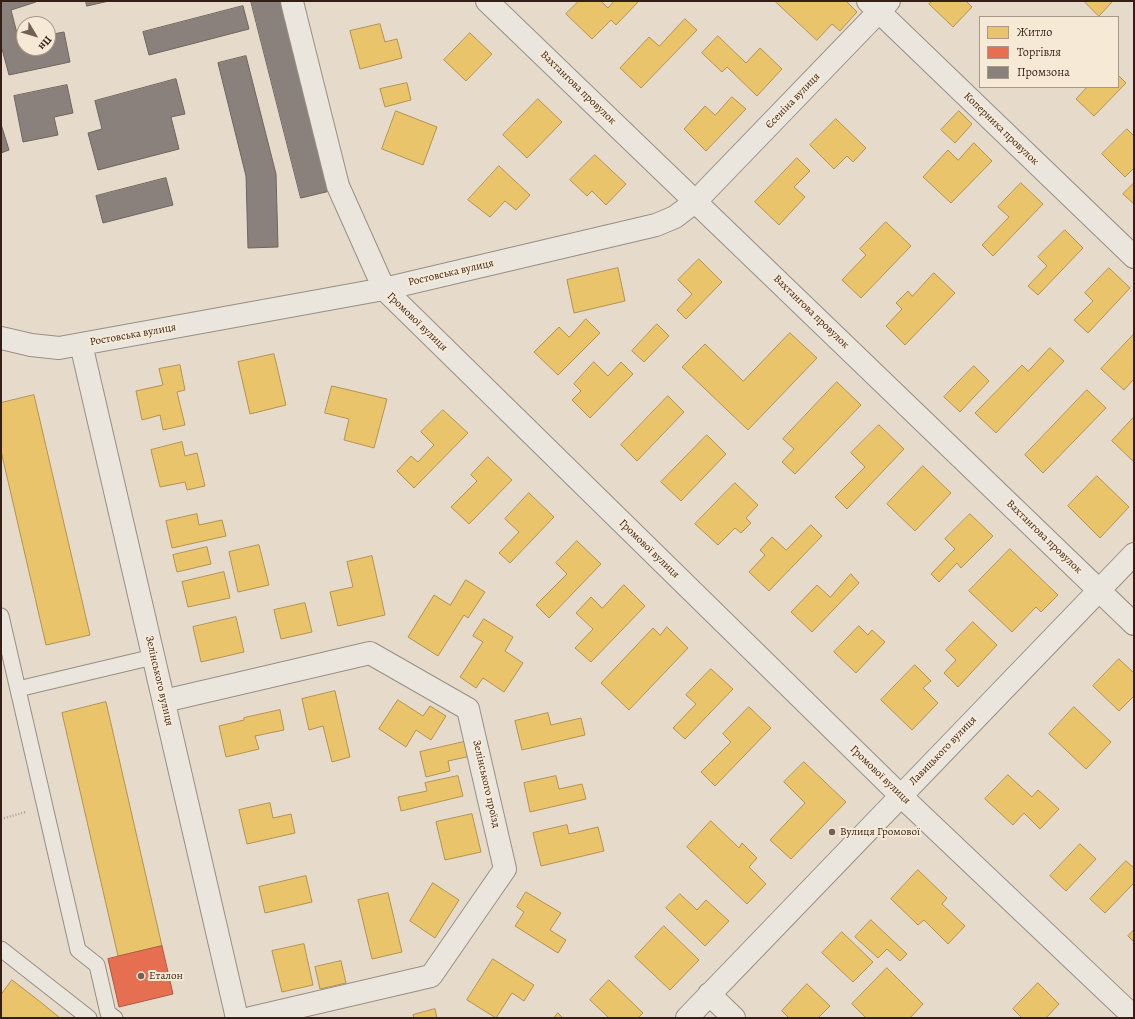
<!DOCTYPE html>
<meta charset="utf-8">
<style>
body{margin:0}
#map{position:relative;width:1135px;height:1019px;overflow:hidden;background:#e6dbca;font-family:Alegreya,serif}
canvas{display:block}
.frame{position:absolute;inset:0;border:2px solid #341f16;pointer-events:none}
.legend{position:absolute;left:979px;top:16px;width:140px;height:72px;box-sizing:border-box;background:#f6e9d5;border:1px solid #a89889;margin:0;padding:5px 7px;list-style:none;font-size:12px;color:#341f16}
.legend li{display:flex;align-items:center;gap:8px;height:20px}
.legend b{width:20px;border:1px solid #a89889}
.north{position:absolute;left:16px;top:16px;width:40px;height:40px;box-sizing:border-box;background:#f6e9d5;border:1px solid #a89889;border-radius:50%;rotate:128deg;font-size:11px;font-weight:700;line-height:16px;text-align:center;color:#341f16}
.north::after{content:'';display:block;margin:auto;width:14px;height:18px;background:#726155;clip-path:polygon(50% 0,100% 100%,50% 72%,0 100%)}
</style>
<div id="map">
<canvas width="1135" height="1019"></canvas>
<div class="frame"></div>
<ul class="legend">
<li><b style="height:11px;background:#e9c46a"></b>Житло</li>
<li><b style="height:11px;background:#e76f51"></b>Торгівля</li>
<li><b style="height:11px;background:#8a817c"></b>Промзона</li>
</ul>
<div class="north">Пн</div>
</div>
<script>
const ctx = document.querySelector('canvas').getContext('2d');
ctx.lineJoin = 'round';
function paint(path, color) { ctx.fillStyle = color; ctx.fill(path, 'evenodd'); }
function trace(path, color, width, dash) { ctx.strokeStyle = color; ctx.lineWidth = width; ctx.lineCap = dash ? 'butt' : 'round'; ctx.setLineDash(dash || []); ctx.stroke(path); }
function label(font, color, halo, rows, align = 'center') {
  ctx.font = font + ' Alegreya,serif'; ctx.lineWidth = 4; ctx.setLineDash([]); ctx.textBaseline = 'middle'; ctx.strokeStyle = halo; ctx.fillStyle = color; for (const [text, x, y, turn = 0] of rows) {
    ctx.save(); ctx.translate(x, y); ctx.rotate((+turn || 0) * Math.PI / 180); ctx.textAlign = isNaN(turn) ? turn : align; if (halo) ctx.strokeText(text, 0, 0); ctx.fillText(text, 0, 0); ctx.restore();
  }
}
const homes = new Path2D(`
 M579,1H601L608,8L614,1H639L616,25L611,20L592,39L566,14Z
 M775,1H846L857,12L840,31L832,24L817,40Z
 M933,1H966L972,7L953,27L929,4Z
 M1084,1H1113L1099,16Z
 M685,19L697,30L641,88L620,68L649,37L659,46Z
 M380,24L385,42L397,39L402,58L360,69L350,31Z
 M470,33L492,54L466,81L444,60Z
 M718,36L746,63L760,48L782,69L757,96L727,67L722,72L702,53Z
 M1118,75L1126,83L1094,116L1076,99L1087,87H1118Z
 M407,83L411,100L385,107L380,89Z
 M732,97L746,109L706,151L684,129L705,106L715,115Z
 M538,99L562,122L527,158L503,135Z
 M396,111L437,127L423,165L382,149Z
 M959,111L972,124L955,143L941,130Z
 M836,119L866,148L853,162L847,156L834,169L810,145Z
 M1127,129L1134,136V168L1125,177L1102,154Z
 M974,143L992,161L951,203L923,177L948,150L958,160Z
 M595,155L626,184L606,205L592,191L587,196L570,180Z
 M797,158L810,171L794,187L805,197L779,225L755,202Z
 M499,166L530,195L516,210L505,201L490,217L468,200Z
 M1021,183L1043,204L993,256L982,245L1009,217L998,207Z
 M1134,183V204L1123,194Z
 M886,222L911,246L861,298L842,280L866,255L860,249Z
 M1065,230L1083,248L1038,295L1028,286L1047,266L1038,257Z
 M699,259L722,282L686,319L677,310L692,294L678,280Z
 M618,268L625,301L574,313L567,280Z
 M1109,268L1130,288L1088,333L1074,320L1093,301L1085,293Z
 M934,273L955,293L905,345L886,326L902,309L896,303L908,291L912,296Z
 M586,319L600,333L558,375L534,352L559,327L569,337Z
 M657,324L669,336L644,362L632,351Z
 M790,333L817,358L748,430L682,367L705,344L743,381Z
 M1134,334V379L1124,390L1101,369Z
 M1050,348L1064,361L996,433L975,413L1022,365L1028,371Z
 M274,354L286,405L250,414L238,362Z
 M594,362L608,376L621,362L633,374L590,418L572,400L581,391L574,384Z
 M180,365L185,390L177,392L185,425L163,430L160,415L142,420L136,391L163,385L159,369Z
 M974,366L989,381L960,412L944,397Z
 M837,382L861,405L795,474L782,462L794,449L783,439Z
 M332,386L387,399L374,448L344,440L349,419L325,413Z
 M1087,390L1106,408L1043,473L1025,455Z
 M34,395L90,635L46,645L1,451V403Z
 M668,396L684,412L637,461L621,445Z
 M443,410L468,433L414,488L397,471L411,456L418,462L434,445L421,432Z
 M1134,417V462L1112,441Z
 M879,425L904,449L847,509L835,497L865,467L851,453Z
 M707,435L726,454L681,501L661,482Z
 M182,442L185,456L197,453L205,486L187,490L185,482L160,487L151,450Z
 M488,457L512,480L469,524L451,507L477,481L471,475Z
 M923,466L951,493L915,531L887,504Z
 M1097,476L1129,507L1100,538L1068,506Z
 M735,483L758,505L746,518L751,523L741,533L735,528L718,545L695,524Z
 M529,493L554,517L510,563L499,553L519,532L505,519Z
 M197,514L199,525L222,520L226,536L172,548L166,521Z
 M970,514L993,536L961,568L957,563L939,582L931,574L955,549L945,539Z
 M811,525L822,536L769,591L749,572L765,555L760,550L772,537L786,550Z
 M577,541L601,564L549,618L536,605L567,574L556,563Z
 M259,545L269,585L238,592L229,552Z
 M207,547L211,564L177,572L173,555Z
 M1010,549L1058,595L1041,612L1036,607L1012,632L969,591Z
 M372,556L385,615L338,626L330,592L353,587L347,562Z
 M224,572L230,598L188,607L182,582Z
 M851,574L859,583L812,632L791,612L817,585L830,597Z
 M466,580L485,592L468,618L464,615L438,656L408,637L434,595L450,605Z
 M624,585L645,606L591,662L575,648L593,629L576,613L591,597L602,608Z
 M305,603L312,632L281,639L274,610Z
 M236,617L244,652L201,662L193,627Z
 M484,619L513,637L505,651L523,663L504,692L483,678L476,688L460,677L483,642L473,636Z
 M973,622L997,645L958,687L944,673L956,660L946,650Z
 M859,626L868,635L872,630L885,642L856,673L834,652Z
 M667,627L688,648L629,710L601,683L653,628L660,635Z
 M1119,659L1134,673V696L1119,711L1093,686Z
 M915,665L931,681L923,688L938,703L912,730L881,700Z
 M711,669L733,689L685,739L673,728L696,704L686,695Z
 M335,691L350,757L332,762L323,726L309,730L302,699Z
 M398,700L423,716L430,706L446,716L431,740L416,730L406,747L379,729Z
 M106,702L162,946L118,956L62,713Z
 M749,707L771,728L715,786L701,772L731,742L723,734Z
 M1074,707L1111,742L1086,769L1049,734Z
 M280,710L284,730L255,736L259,749L226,757L219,726L244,720V718Z
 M548,713L551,725L581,718L585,735L522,750L515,721Z
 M468,741L471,756L448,761L450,771L426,777L420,752Z
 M804,762L846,802L791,859L770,840L805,803L784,782Z
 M1008,775L1032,797L1038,790L1059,809L1040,829L1024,813L1013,825L985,799Z
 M458,776L463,796L401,811L398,797L427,791L425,783Z
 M556,776L559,789L582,784L586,799L530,812L524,783Z
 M270,803L273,818L291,814L295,833L247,844L239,810Z
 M472,814L481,852L445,860L436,822Z
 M711,821L739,848L742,843L757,858L749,867L766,884L747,904L687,847Z
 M567,825L569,834L598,827L604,851L541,866L533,833Z
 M1080,844L1096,859L1066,891L1050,876Z
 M1126,861L1134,868V883L1105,913L1090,899Z
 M918,870L947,898L942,904L965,926L948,944L924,920L918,925L891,899Z
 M306,876L312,902L265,913L259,887Z
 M433,883L459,900L435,938L410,921Z
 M526,892L561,913L550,930L566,940L558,953L515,926L524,912L517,907Z
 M388,893L402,952L372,959L358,900Z
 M680,894L697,910L706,900L729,921L705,946L666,908Z
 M871,920L907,954L900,961L887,949L878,958L855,937Z
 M664,926L699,960L670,990L635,957Z
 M1134,930V942L1128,936Z
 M842,932L873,962L853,982L822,953Z
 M304,944L313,985L282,992L272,951Z
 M493,959L534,985L524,1001L512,993L496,1018L467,1000Z
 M341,961L346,983L320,989L315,967Z
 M887,968L923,1004L910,1018H866L852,1004Z
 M12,980L38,1000L60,1018H1V995Z
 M609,980L643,1013L638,1018H609L590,1000Z
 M1038,983L1059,1004L1046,1018H1021V1017L1013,1009Z
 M807,984L830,1006L818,1018H789L782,1011Z
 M435,1009L437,1018H414L413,1015Z
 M558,1013L563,1018H554Z`);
const shops = new Path2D(`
 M162,946L173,994L119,1007L108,959Z`);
const industry = new Path2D(`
 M1,1H35L36,2L11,10L19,41L24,40V48H48V35L64,32L70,62L9,75L2,49H1Z
 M86,1H109L87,6Z
 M251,1H281L330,191L301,198Z
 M243,6L249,29L149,55L143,32Z
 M246,56L276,174L278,247L248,248L246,176L218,63Z
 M176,79L185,114L171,117L179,149L98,170L88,133L102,129L95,101Z
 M67,85L73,113L54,117L58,135L23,142L14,96Z
 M1,124L9,150L1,153Z
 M166,178L173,205L103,223L96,196Z`);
const path = new Path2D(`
 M1,819L26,812`);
const lane = new Path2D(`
 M1,616L78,950L97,965L108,1013L115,1018
 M18,689L153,657
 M1,949L89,1018`);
const street = new Path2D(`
 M292,1L293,6L338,186L384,289L900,795L1134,1017
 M487,1L1134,624
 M868,1L1134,257
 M1,338L31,345L59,348L384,289L656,225L675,217L696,201L889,1
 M81,344L237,1018
 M164,701L370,653L468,709L505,869L431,976L251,1018
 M709,994L734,1018
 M687,1018L1134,554`);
const markers = [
 [832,832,4,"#726155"],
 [141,976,4,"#726155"]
];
const streetNames = [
 ["Вахтангова провулок",578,88,44],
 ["Єсеніна вулиця",793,101,-46],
 ["Коперника провулок",1001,129,44],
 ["Ростовська вулиця",451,273,-13],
 ["Вахтангова провулок",811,312,44],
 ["Громової вулиця",417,322,44],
 ["Ростовська вулиця",133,335,-10],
 ["Вахтангова провулок",1044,537,44],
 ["Громової вулиця",649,549,44],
 ["Зелінського вулиця",159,681,77],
 ["Лавицького вулиця",943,751,-46],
 ["Громової вулиця",880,775,44],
 ["Зелінського проїзд",486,784,77]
];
const poiNames = [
 ["Вулиця Громової",840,832],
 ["Еталон",149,976]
];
paint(homes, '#e9c46a');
trace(homes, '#b39251', 1);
paint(shops, '#e76f51');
trace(shops, '#b1573f', 1);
paint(industry, '#8a817c');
trace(industry, '#70645d', 1);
trace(lane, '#988f84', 17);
trace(street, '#988f84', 24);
trace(path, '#a9a29b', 2.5, [1, 2]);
trace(lane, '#eae5dd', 15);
trace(street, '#eae5dd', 22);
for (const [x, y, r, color] of markers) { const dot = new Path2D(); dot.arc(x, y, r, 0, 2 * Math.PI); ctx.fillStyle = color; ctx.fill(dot); trace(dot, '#f6e9d5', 1.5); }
label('11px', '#341f16', '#f6e9d5', streetNames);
label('11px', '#341f16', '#f6e9d5', poiNames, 'left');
</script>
